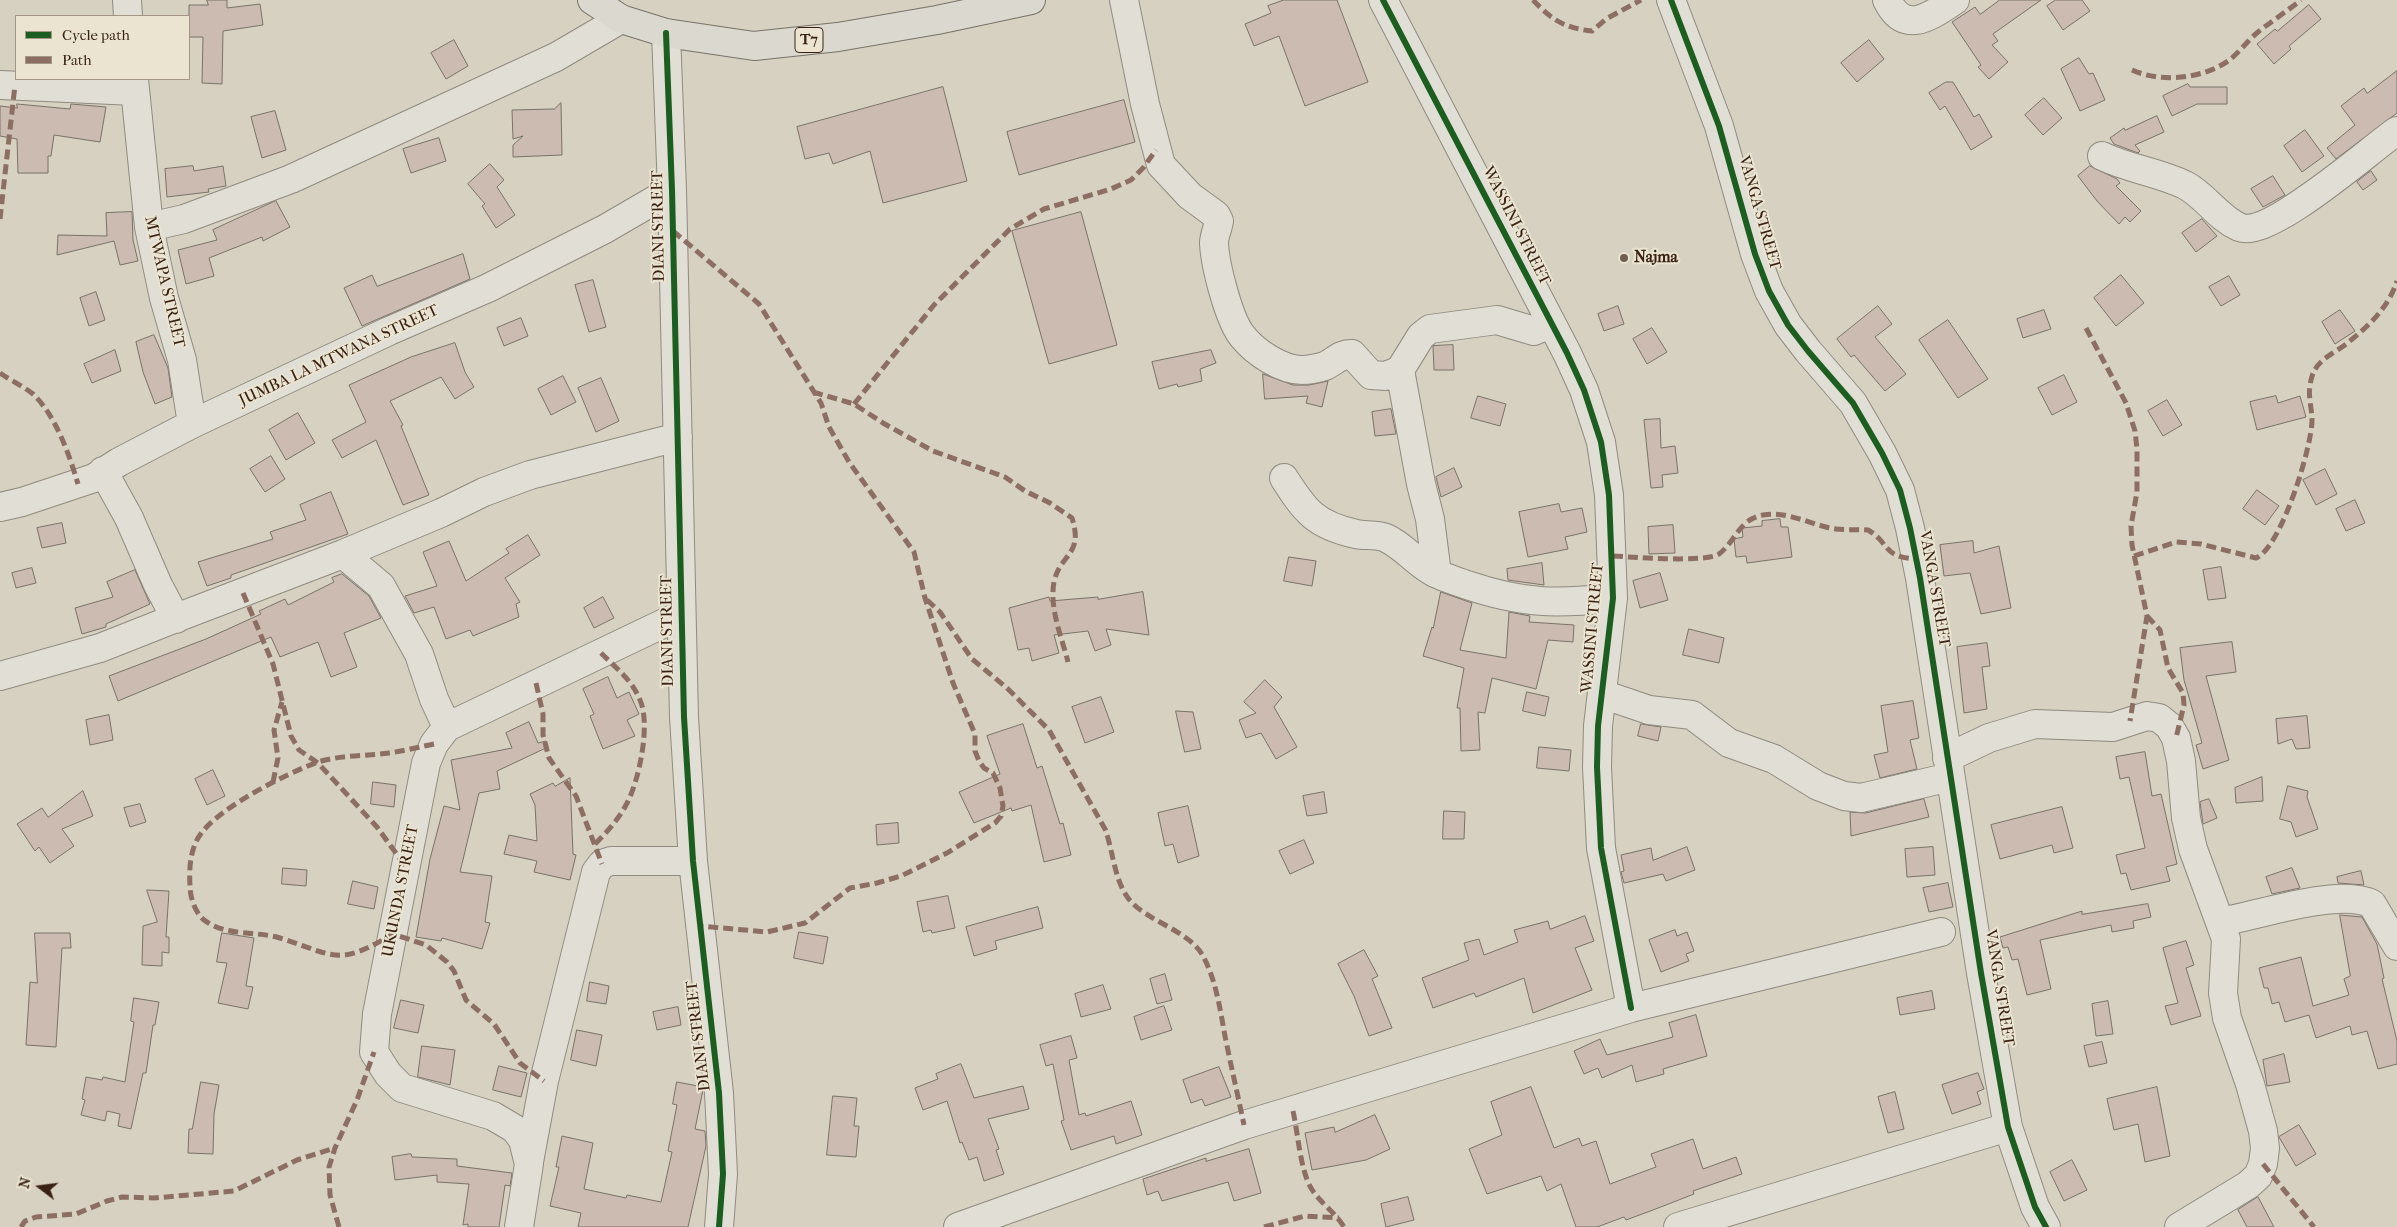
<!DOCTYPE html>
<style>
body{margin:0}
#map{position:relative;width:2397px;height:1227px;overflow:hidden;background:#d6d1c1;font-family:"IM FELL French Canon",serif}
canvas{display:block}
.legend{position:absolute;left:15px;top:15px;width:175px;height:65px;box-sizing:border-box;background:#eae4d1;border:1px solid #a39685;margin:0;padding:6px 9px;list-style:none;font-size:15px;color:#392114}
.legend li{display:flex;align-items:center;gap:10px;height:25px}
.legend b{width:25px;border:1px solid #a39685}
.north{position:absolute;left:15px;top:1162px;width:50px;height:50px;-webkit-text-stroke:4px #eae4d1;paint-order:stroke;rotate:285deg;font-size:14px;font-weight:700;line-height:20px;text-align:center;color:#392114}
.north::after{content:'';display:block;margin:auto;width:18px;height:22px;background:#392114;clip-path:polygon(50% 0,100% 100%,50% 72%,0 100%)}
</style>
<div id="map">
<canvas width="2397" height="1227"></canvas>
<ul class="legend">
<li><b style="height:6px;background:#1b5e20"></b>Cycle path</li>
<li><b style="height:6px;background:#8d6e63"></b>Path</li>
</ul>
<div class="north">N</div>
</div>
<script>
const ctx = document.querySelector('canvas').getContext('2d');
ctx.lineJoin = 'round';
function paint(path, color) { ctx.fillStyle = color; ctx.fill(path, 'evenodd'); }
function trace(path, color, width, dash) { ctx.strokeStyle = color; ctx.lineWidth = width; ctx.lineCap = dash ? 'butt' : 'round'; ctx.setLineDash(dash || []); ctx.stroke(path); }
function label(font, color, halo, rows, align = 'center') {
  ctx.font = font + ' "IM FELL French Canon",serif'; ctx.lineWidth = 4; ctx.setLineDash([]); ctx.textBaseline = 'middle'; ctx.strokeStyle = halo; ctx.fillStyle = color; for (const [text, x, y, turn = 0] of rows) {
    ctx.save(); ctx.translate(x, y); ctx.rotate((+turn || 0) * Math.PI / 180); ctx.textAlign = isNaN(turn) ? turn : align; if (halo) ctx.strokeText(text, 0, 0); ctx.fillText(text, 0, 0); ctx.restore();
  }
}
const building = new Path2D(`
 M207,0H227V8L260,4L263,25L223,31L222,84L202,83L203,37H189V5H208Z
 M1284,0H1337L1368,82L1305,106L1279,36L1254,46L1245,24L1271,13L1268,6Z
 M2000,0H2041L1993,34L1998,41L1992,45L2008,62L1989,79L1978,67L1981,65L1952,22L1975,7L1980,14Z
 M2056,0H2082L2090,11L2063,30L2047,6Z
 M2309,5L2321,19L2289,46L2291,49L2274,64L2257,44L2275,29L2277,31Z
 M454,40L468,66L446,79L431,53Z
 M1869,40L1884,59L1857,82L1841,63Z
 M2079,58L2089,74L2093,73L2105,100L2080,111L2061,69Z
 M2397,71V113L2336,159L2327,148L2355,125L2341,106L2364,88L2367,93Z
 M1946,82H1953L1974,117L1979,114L1992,137L1971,150L1945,106L1940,110L1929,93Z
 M2188,84L2190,87H2227V104H2197L2172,116L2163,96Z
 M943,87L967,181L883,203L870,151L833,164L829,153L805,159L797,127Z
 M2044,98L2062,118L2043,135L2025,115Z
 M1124,100L1135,142L1019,175L1007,132Z
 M561,103L562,155L513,157V145L523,136L513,139L512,110L554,109Z
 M17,104L70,109L71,104L106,107L100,142L54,135L51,156H48V173H18L17,139L0,136V106L17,108Z
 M275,111L286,150L262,158L251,117Z
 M2157,116L2164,132L2135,145L2140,151L2138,153L2114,144L2110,138L2124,128L2125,130Z
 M2305,130L2324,156L2302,172L2284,146Z
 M439,138L446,161L411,173L403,149Z
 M490,164L504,180L497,187L515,215L496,228L482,206L485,204L468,184Z
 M193,166L194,171L223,166L226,186L208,189L209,192L167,197L165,169Z
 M2090,166L2117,179L2120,183L2116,186L2141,211L2130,222L2125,217L2119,224L2097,201L2078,176Z
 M2371,171L2377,180L2363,190L2357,182Z
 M2273,176L2285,195L2263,207L2251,189Z
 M276,201L290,227L263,241L262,237L209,258L214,276L186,284L178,250L217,240L213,230Z
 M132,212L133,240L138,261L120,265L114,241L57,255L58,235L107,236L106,213Z
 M1081,212L1117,345L1049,364L1012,231Z
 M2202,219L2217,236L2196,252L2182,233Z
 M463,254L470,279L362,326L344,288L372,275L377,286Z
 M2121,275L2144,303L2116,326L2094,298Z
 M2229,276L2240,295L2221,306L2209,287Z
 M593,280L606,327L589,332L575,285Z
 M96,292L105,320L89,326L80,298Z
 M1618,306L1624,324L1604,331L1598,314Z
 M1878,306L1892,324L1875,337L1906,374L1885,391L1854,355L1851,357L1837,339Z
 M2044,310L2051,329L2023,338L2017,319Z
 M2340,310L2355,331L2335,344L2322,322Z
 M521,318L528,336L504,346L497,328Z
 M1948,320L1988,379L1958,398L1919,340Z
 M1652,328L1667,352L1647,364L1633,339Z
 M154,335L168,368L172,397L155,404L143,372L136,342Z
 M455,343L465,372L474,387L455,399L441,377L390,401L403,425L401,426L429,495L403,505L376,440L342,458L332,440L366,422L349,385L411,357Z
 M1453,345L1454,370H1434L1433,346Z
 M115,350L121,371L92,383L84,364Z
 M1211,350L1216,363L1200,369L1202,381L1178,387L1177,384L1159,389L1152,362Z
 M1263,374L1293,385H1309L1328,381L1322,407L1306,403L1308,396L1265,399Z
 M2064,375L2077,402L2052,415L2038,388Z
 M563,376L576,402L551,415L538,389Z
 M601,378L619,421L596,432L578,388Z
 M1478,396L1506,404L1500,426L1471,418Z
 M2276,396L2278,403L2300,396L2306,417L2257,430L2250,402Z
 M2167,400L2182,425L2163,436L2148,411Z
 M1391,409L1396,434L1375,436L1372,412Z
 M298,413L315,443L286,460L269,430Z
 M1660,419L1661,448L1675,446L1678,473L1662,475L1663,487L1651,488L1644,420Z
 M271,456L285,479L265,492L250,469Z
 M1454,468L1462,487L1441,497L1436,477Z
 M2325,469L2337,494L2316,505L2303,480Z
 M2257,490L2279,506L2265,525L2243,509Z
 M331,492L348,534L231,575V578L207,586L198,562L273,539L270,532L306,520L300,505Z
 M2355,500L2365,523L2346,531L2336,509Z
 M1559,504L1561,512L1582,508L1587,532L1565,537L1568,549L1528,557L1519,512Z
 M1780,519L1781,527H1788L1792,557L1747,563L1746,556L1736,557L1734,539L1743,537L1742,528L1762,526V521Z
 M62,523L66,543L42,548L37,528Z
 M1673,525L1675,553L1649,554L1648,527Z
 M528,535L540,555L505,578L520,602L516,604L519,617L473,636L470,630L446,639L434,607L414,613L405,596L437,586L423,552L449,541L466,581L509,553L506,549Z
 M1973,541L1974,553L1999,546L2011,608L1981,614L1970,573L1944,576L1940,545Z
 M1289,557L1316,561L1312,586L1284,581Z
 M1542,563L1544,585L1508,580L1507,569Z
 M2221,567L2226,598L2208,600L2203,570Z
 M32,568L36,583L16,588L12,573Z
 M135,570L150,604L106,624V627L82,634L75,608L113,597L107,582Z
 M1660,573L1668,600L1640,608L1633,581Z
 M342,574L369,596L381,618L344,633L357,667L331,677L318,642L280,657L271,637L118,701L109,676L206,639L261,614L259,611L285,599L288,605L334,582L332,578Z
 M1143,592L1149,635L1106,629L1111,645L1095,651L1088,631L1054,635L1059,653L1032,661L1029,648L1018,650L1009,608L1049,597L1050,601L1098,597V599Z
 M1441,592L1472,603L1460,650L1506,658L1509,612L1530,616L1529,622L1574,625L1573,642L1548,640L1536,689L1492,678L1485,713L1478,712L1480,750L1461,751L1460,708H1457L1464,668L1423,656L1432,627L1433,628Z
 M603,597L614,618L594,628L584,608Z
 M1689,629L1724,638L1719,663L1683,655Z
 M2232,642L2236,672L2206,676L2229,760L2203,769L2196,745L2202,743L2184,680L2180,648Z
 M1987,643L1990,666L1982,667L1987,709L1964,713L1957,647Z
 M608,677L617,698L629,692L639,714L627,720L635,736L603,749L590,716L594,714L583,689Z
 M1265,680L1282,697L1274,707L1297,747L1276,759L1261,733L1246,738L1239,720L1256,713L1244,702Z
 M1527,692L1549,697L1545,716L1523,711Z
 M1101,697L1114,732L1085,743L1072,707Z
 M1913,701L1919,738L1910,740L1917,769L1880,778L1874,755L1888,752L1881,706Z
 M1176,711L1193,712L1201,749L1185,752Z
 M109,715L113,740L90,745L86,720Z
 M2307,716L2310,748L2296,749L2292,739L2278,744L2276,719Z
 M529,722L538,743L546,741L548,747L497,771L500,789L479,793L460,872L492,876L485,922L490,923L482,949L442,938L441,941L416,937L430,859L444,806L460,810L451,760L512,748L506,733Z
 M1023,724L1037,768L1042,766L1060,824L1063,823L1071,855L1044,862L1031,805L1012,811L1011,808L974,823L959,792L1000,774L987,736Z
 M1641,724L1661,727L1658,741L1638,736Z
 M1539,747L1571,750L1569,771L1537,768Z
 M2145,752L2152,796L2161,794L2177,864L2166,867L2170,881L2131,890L2126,873L2121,874L2116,855L2145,848L2129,777L2120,779L2116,757Z
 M213,770L225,796L207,805L195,779Z
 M2262,777L2263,801L2236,803L2235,788Z
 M570,778L573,854L576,855L570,880L534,872L537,861L504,854L509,835L537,841L535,805L530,794L553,783L555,786Z
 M373,782L396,785L394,807L371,804Z
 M2288,786L2308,791L2307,797L2318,829L2296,837L2291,822L2280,819Z
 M83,791L93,816L62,829L74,846L50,863L39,847L35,851L17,824L42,808L48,817Z
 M1324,792L1327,813L1307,816L1303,796Z
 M1924,799L1929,817L1851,836L1850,812L1865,813Z
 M2209,799L2217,818L2203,824L2200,802Z
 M140,804L146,822L130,827L124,808Z
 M1188,806L1199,856L1178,863L1173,844L1165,846L1158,813Z
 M2062,807L2073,848L2054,853L2052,845L2000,859L1991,825Z
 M1444,811L1465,812L1464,839H1443Z
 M898,823L899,843L877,845L876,825Z
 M1304,840L1314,863L1290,874L1279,851Z
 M1687,847L1695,870L1666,881L1663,874L1624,883L1621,872L1624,871L1621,855L1651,848L1653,860Z
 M1933,847L1935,875L1907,877L1905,849Z
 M283,868L307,870L306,886L282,884Z
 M2292,868L2300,888L2272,894L2266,877Z
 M2361,871L2364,885L2338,883L2337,877Z
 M353,881L378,887L374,909L348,904Z
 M1948,883L1953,907L1929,912L1923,888Z
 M147,890L169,891L166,937H169V953L162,952V966L142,965L143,926L157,922Z
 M948,896L955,928L932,933L931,930L923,932L917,902Z
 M2148,904L2151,917L2133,921L2134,928L2112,932L2111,925L2040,940L2051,989L2027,995L2018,959L2012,960L2008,947L2003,948L2000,937L2082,911V914Z
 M1038,907L1043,928L995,941L997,949L974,956L966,927Z
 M2340,915L2362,917L2377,944L2384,978L2382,979L2397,1041V1064L2378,1069L2367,1031L2352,1035L2350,1026L2316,1038L2309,1015L2285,1022L2279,1002L2272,1004L2268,988H2264L2259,968L2301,957L2313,1006L2349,995L2344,979L2350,976Z
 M1585,916L1594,941L1575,948L1592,990L1533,1013L1524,978L1476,997L1474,993L1433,1008L1422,978L1469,960L1464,943L1479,939L1484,955L1518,942L1514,930L1548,921L1550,929Z
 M1675,930L1677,936L1687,932L1694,951L1686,954L1689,961L1661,972L1649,940Z
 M799,932L828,937L823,964L794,958Z
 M35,933H70L71,948H62L56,1047L26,1045L30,982L37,983Z
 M222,933L254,938L246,986L253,987L248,1009L218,1003L227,963L217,962Z
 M2186,941L2194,965L2186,968L2201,1016L2171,1025L2165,1006L2178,1003L2163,948Z
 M1364,950L1378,976L1372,979L1392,1028L1369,1036L1354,996L1338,964Z
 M1165,974L1172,1000L1157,1004L1150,979Z
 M590,982L609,986L606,1004L587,1001Z
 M1103,985L1111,1009L1081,1017L1075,994Z
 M1932,991L1935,1009L1900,1015L1897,998Z
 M134,998L159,1002L155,1025H153L146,1073H143L131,1129L118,1126L120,1114L107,1111L105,1121L81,1115L85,1100L82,1099L86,1077L102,1080L103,1077L125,1082L134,1022L131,1021Z
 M401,1000L424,1005L418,1033L394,1028Z
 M2108,1001L2113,1034L2096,1036L2092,1004Z
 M1164,1006L1172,1030L1141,1040L1134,1017Z
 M678,1007L681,1025L657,1030L653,1012Z
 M1696,1015L1707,1056L1663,1069L1664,1074L1636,1082L1632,1065L1602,1078L1598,1068L1584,1074L1574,1051L1600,1039L1607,1055L1673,1037L1669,1023Z
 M577,1030L602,1035L596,1066L571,1060Z
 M1071,1036L1077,1058L1069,1060L1079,1115L1085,1113L1086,1116L1131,1101L1142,1135L1116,1144L1114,1136L1071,1150L1061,1121L1064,1120L1053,1064L1046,1066L1040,1045Z
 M2102,1042L2107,1063L2089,1067L2084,1046Z
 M422,1046L455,1050L450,1085L418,1077Z
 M2284,1054L2290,1082L2267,1086L2263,1060Z
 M961,1064L974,1098L1023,1086L1029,1109L988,1119L999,1149L996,1150L1004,1174L984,1181L977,1157L969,1160L962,1142L960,1143L947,1101L923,1110L915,1088L938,1079L936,1074Z
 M499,1066L527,1073L521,1097L493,1090Z
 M1219,1067L1231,1097L1205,1106L1202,1099L1191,1103L1183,1080Z
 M1978,1073L1984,1089L1977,1092L1981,1104L1952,1114L1942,1085Z
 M201,1082L219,1085L214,1114L213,1154L188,1153L189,1129H192Z
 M677,1082L703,1087V1090L695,1129L705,1131L706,1146L688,1227H578L581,1213L550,1206L559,1167H556L562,1136L593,1143L584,1189L626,1198L627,1195L661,1202L672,1152L668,1151L677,1105L673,1104Z
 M1531,1087L1554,1148L1579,1138L1582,1146L1596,1141L1610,1184L1656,1167L1651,1154L1693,1139L1703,1169L1736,1157L1742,1174L1693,1191L1694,1194L1653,1210L1626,1220L1624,1217L1597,1227H1576L1561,1184L1547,1191L1541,1176L1487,1194L1469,1149L1502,1135L1491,1102Z
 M2157,1087L2170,1156L2145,1162L2138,1124L2114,1130L2107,1099Z
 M1895,1092L1904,1129L1888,1133L1878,1097Z
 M833,1096L857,1098L854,1126H859L856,1157L827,1155Z
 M1375,1115L1390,1149L1366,1160L1312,1170L1305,1133L1334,1127L1335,1132Z
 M2299,1125L2316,1154L2296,1166L2279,1137Z
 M1249,1149L1261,1193L1234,1201L1228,1182L1162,1201L1158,1191L1147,1195L1143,1179L1206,1158V1161Z
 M411,1154L412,1157L457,1159V1166L512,1173L510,1186L505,1185L499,1227H468V1224L463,1225L469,1184L437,1182V1175L395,1180L392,1157Z
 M2072,1160L2087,1190L2064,1201L2050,1172Z
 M1408,1197L1414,1220L1386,1227L1381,1204Z
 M2258,1197L2274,1227H2247L2238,1210Z`);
const minor = new Path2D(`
 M127,0L128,16
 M1124,0L1145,104L1161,165L1190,196L1216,215L1219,221C1218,228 1214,236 1214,243C1215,265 1229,321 1243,337C1256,353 1282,370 1302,370C1309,370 1318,368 1325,366C1334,362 1341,353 1352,354L1371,375L1386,376L1400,370L1421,336L1430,329L1497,320L1534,331L1550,324
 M1383,0L1567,353L1584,390L1601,442L1609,495L1613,598L1598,726L1597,767L1601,848L1631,1008
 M1671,0L1719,126L1755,254L1769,291L1788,325L1808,351L1853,403L1882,453L1900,490L1910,528L1920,578L1981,973L2008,1127L2035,1207L2046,1227
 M1887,0C1905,37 1932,15 1955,0
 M666,33L672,190L684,717L693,861L719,1093L723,1174L719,1227
 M134,79L149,227L164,298L182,360L192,424
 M0,85L135,91
 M2102,156C2129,169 2158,172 2185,185C2206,196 2218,218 2239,227C2269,240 2370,149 2397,131
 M149,227L184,219L291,179L556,57L621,19
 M1400,370L1421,484L1430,519L1437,574
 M103,471L129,518L158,585L176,619
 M1284,478C1305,511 1315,525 1356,534C1365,536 1377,534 1386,538C1404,546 1417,564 1435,573C1445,578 1457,581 1467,585C1524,604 1555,604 1613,598
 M0,507L22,502L94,478L119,462L192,424L389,331L488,288L605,229L672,190
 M343,554L381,586L419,654L434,699L447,727
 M0,676L100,648L176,618L343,554L441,513L484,492L530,475L678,437
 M1602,694L1649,710L1692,715L1729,743L1774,759L1818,786L1844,796L1861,798L1950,777
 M1947,758L1989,738L2035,724L2113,727L2147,716L2159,718L2169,726L2176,738L2181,761L2186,818L2193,849L2226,939L2223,993L2227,1018L2250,1084L2263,1131L2265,1148L2263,1164L2258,1176L2248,1185L2179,1227
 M2220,922C2257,916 2339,887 2372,904L2397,946
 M529,1162L544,1081L596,872L602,864L611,861H693
 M519,1227L529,1164L523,1140L515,1129L493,1116L402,1088L388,1074L374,1052L377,1014L426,763L434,744L447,727L681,615
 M958,1227L1244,1125L1631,1008L1941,932
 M1678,1227L2008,1127`);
const highway = new Path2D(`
 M592,0L621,19L666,33L754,46L838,37L937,20L1031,0`);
const quiet = new Path2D(`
 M1533,0C1552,20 1564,28 1592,31L1606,19L1641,0
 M2132,70C2161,83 2202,79 2228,61C2239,53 2247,41 2258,32C2272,21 2287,11 2301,0
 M0,219L15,85
 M673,231L759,304L821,403L829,427L849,462L914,552L925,598L953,683L975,734V751L979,761L984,768L993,773L1000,788L1003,806L1001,816L995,823L947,853L901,876L877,883L850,888L805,923L767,932L700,926
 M2086,328L2126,403L2135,431L2137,449V492L2131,526L2132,545L2147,616L2130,721
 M0,373C10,380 23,386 33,394C56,416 69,454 78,484
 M813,392L854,404L883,423L933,451L1005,477L1025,491L1050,503L1072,518C1084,556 1060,553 1054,582C1049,608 1062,638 1068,662
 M854,404L934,305L1010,229L1044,209L1111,189L1131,180L1143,168L1156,150
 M1613,556C1633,557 1705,563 1719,554C1736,541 1739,519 1763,515C1784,511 1806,522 1826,527C1840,531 1854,529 1868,530C1891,544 1882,557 1916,559
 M2134,556L2176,542L2201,544L2256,558C2281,548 2312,447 2312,420C2312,409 2308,397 2310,386C2313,358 2333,356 2351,340C2371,324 2389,306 2397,281
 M243,593L273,664L291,736L299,750L318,763L377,827L406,867
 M927,600L940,612L972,659L1007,688L1049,730L1105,829C1113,850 1114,879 1128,898C1145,921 1189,930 1203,956C1216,980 1220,1009 1225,1036C1231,1066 1238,1096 1244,1125
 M2147,616L2160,630L2168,668L2183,693L2184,705L2176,738
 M536,683L543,714V735L549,758L576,796L602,864
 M434,744C419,747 404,751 389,753C366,756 341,755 318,762C287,773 218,808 200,835C190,849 189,869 190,886C190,898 196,916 207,922C227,936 257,931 280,938C337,956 337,967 393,934L426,945L447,962L454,971L466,1000L494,1024L520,1063L544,1081
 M273,782L278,758L274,730L282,702
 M595,844C607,832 618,820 626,805C639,782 651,724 640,700C632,680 616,668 601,653
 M1293,1111C1298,1133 1300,1169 1311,1188C1320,1203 1335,1212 1344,1227
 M2263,1164L2314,1227
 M21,1227L25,1221L36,1217L76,1214L107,1201L122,1197L154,1198L234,1191L297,1160L335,1148
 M339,1227L330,1195L329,1167L335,1148L357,1100L374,1052
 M1264,1227L1305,1216L1339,1218`);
const cycleway = new Path2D(`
 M1383,0L1567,353L1584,390L1601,442L1609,495L1613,598L1598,726L1597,767L1601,848L1631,1008
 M1671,0L1719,126L1755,254L1769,291L1788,325L1808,351L1853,403L1882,453L1900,490L1910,528L1920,578L1981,973L2008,1127L2035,1207L2046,1227
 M666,33L672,190L684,717L693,861L719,1093L723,1174L719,1227`);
const markers = [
 [1624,258,5,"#705f51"]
];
const shields = [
 [809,40,28]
];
const shieldNames = [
 ["T7",809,40]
];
const streetNames = [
 ["VANGA STREET",1759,213,74],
 ["DIANI STREET",659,226,-91],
 ["WASSINI STREET",1516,226,63],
 ["MTWAPA STREET",164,282,77],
 ["JUMBA LA MTWANA STREET",339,356,-25],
 ["VANGA STREET",1934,589,80],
 ["WASSINI STREET",1593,628,-85],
 ["DIANI STREET",668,631,-91],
 ["UKUNDA STREET",401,891,-79],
 ["VANGA STREET",1999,988,81],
 ["DIANI STREET",699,1036,-97]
];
const poiNames = [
 ["Najma",1634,258]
];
paint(building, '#cbbbb0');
trace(building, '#797268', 1);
trace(minor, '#908a7f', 30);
trace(highway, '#797268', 30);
trace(minor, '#e0ded5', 28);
trace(highway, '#dbd8cf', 28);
trace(quiet, '#8d6e63', 5, [10, 5]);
trace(cycleway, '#1b5e20', 6);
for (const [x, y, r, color] of markers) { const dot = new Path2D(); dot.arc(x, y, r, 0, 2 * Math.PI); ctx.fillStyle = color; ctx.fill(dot); trace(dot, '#eae4d1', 2); }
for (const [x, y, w] of shields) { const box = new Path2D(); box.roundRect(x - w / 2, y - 12.5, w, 25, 4); ctx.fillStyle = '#eae4d1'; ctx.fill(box); trace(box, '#392114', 1); }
label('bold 15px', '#392114', null, shieldNames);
label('16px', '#392114', '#eae4d1', streetNames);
label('bold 16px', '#392114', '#eae4d1', poiNames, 'left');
</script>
